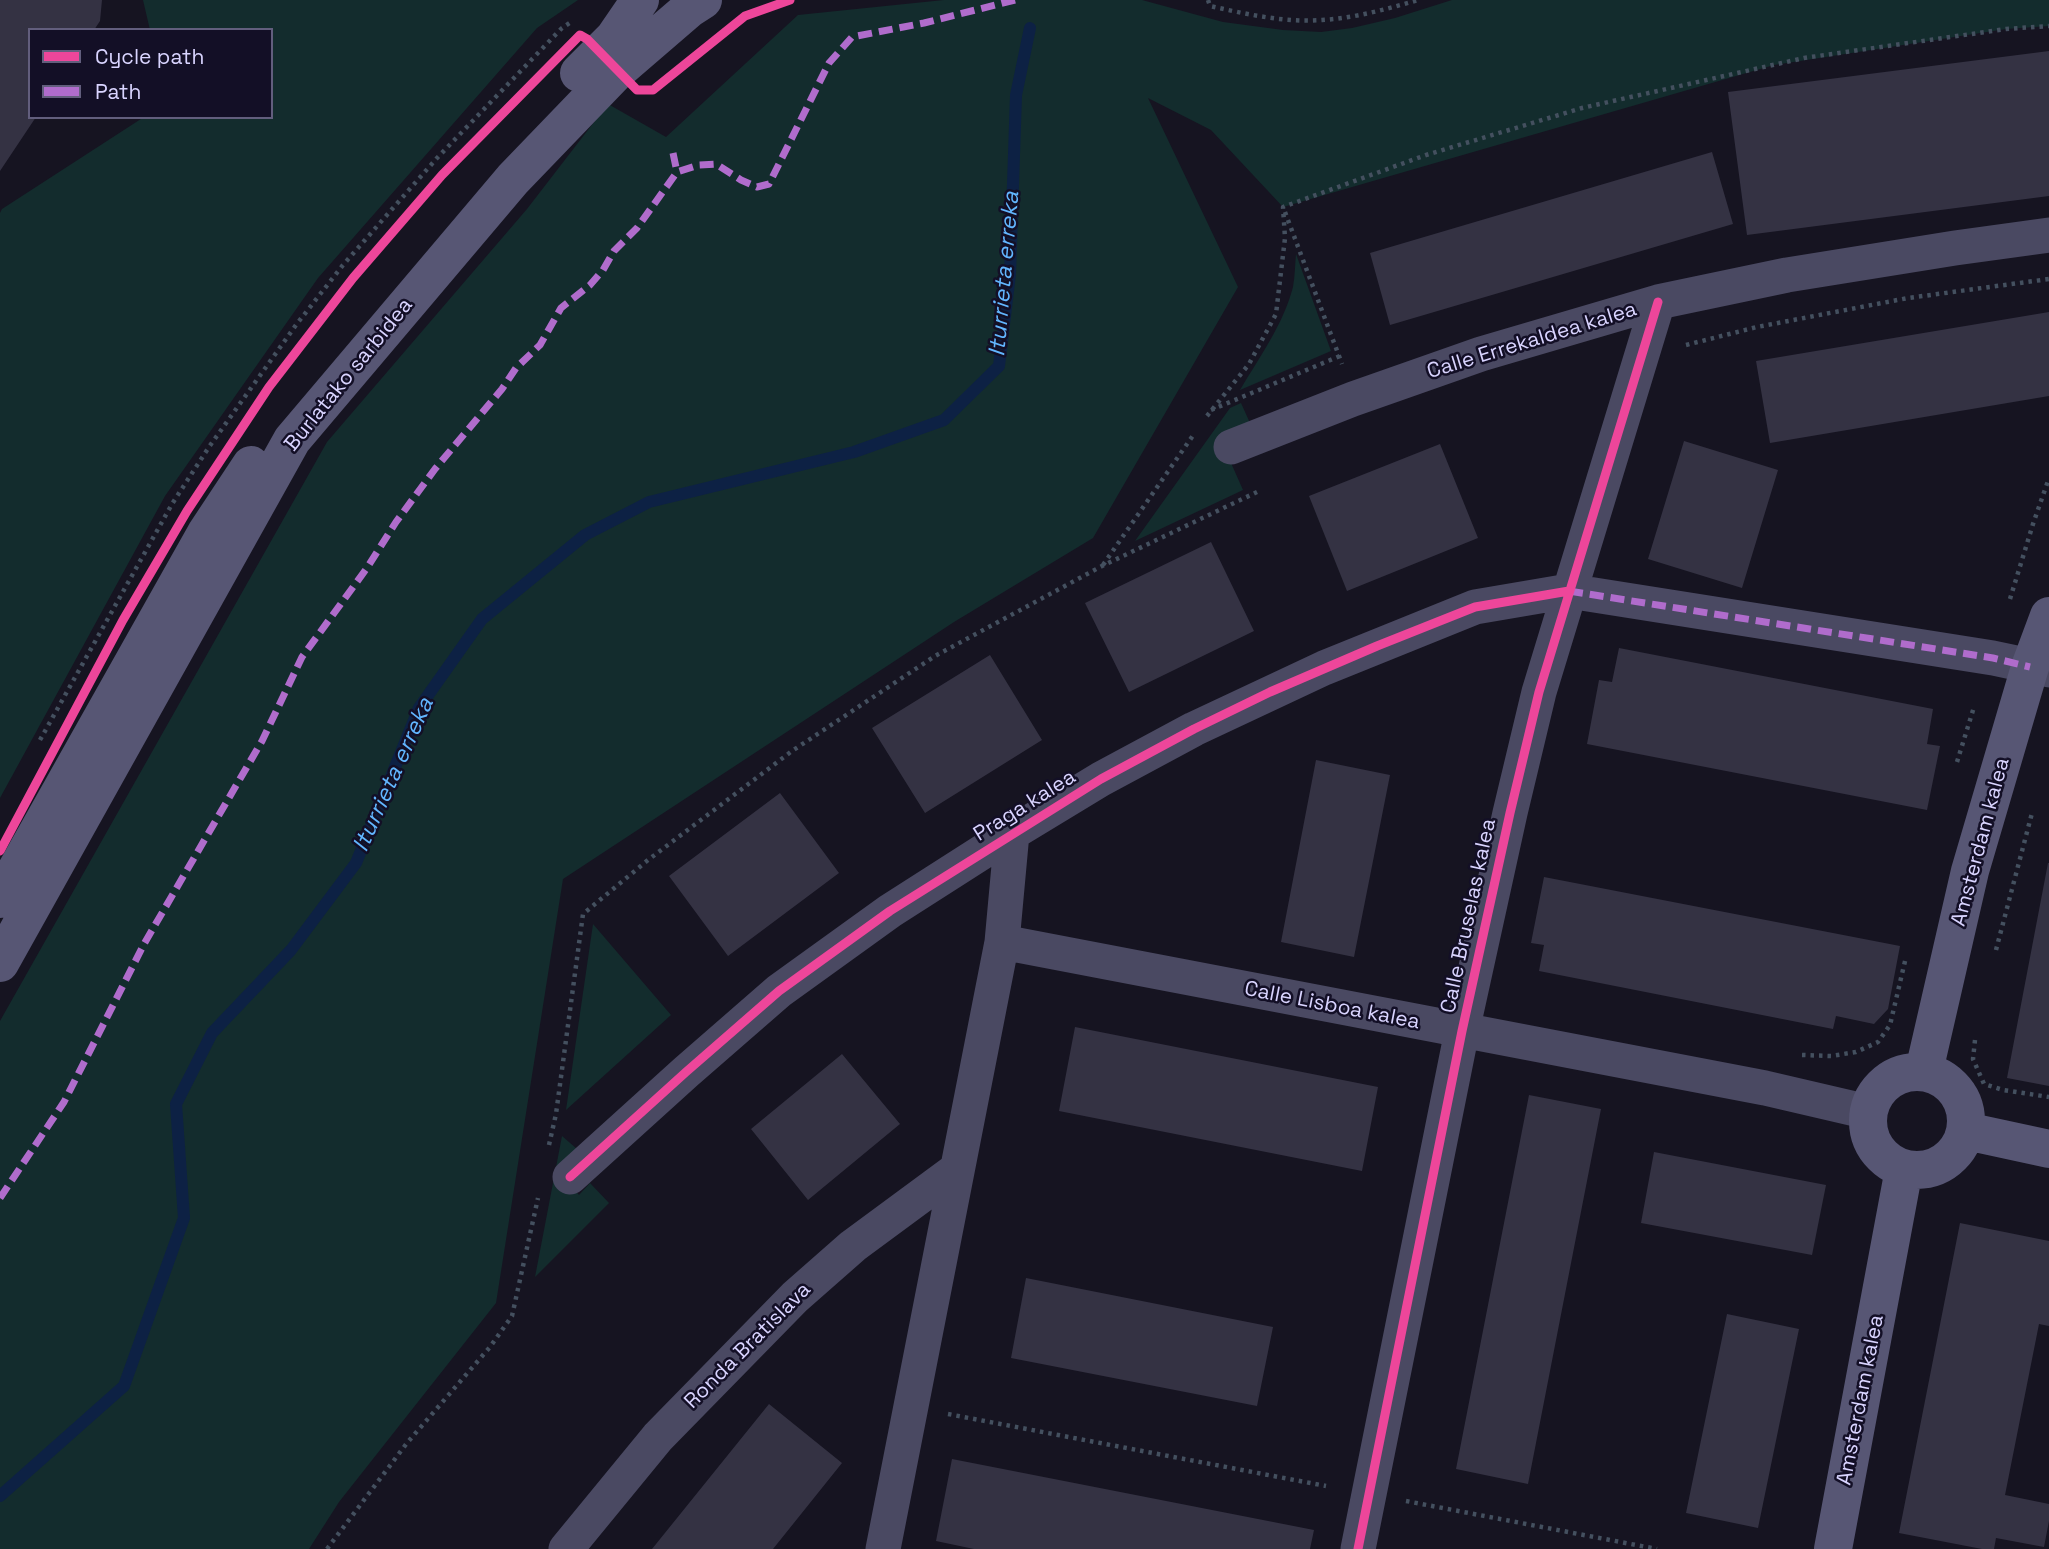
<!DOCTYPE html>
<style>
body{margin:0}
#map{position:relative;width:2049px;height:1549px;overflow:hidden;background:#161421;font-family:"Space Grotesk",sans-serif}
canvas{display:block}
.legend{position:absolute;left:28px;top:28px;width:245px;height:91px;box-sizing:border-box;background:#130f26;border:2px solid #625e7d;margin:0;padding:9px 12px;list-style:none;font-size:21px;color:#d9d4ff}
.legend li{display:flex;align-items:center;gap:14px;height:35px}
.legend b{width:35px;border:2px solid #625e7d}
</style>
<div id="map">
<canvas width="2049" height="1549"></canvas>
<ul class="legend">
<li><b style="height:9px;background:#ed469a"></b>Cycle path</li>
<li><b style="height:9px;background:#b06ccc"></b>Path</li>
</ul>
</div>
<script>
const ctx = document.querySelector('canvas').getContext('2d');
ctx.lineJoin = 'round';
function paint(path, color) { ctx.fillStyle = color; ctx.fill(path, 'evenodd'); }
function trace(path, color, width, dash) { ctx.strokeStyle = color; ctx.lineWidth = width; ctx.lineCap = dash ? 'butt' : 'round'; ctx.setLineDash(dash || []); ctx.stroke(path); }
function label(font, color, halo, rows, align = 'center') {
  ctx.font = font + ' "Space Grotesk",sans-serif'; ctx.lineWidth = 5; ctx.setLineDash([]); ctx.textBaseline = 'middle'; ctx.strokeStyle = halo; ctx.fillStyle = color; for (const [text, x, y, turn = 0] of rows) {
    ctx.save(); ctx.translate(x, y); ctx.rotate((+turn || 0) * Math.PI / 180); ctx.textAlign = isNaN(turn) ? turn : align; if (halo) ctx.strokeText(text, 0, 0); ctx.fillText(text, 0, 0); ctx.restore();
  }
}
const green = new Path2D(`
 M143,0H578L537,28L318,278L165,496L0,798V213L2,209L144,117H271V30H150Z
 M944,0H1142L1223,22L1283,30L1321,32L1352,28L1395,18L1452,0H2049V26L2006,29L1774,65L1283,207L1211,130L1148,98L1238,287L1093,538L954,622L563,879L496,1303L339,1502L309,1549H0V1021L327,442L527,209L608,104L666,137L798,15Z
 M1296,254L1331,351L1240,390C1260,356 1283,325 1293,287C1295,276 1295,264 1296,254Z
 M1241,403L1250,423L1220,438L1243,490L1135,541L1230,408Z
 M593,924L671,1015L566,1110Z
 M562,1136L577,1149L558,1170L579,1195L590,1183L609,1203L535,1277Z`);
const stream = new Path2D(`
 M0,1496L124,1386L184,1218L176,1104L212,1033L291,950L356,863L419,708L482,619L585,535L649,502L854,452L944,420L999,366L1010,274L1016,95L1030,28`);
const building = new Path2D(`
 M0,0H102L100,21L94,30H30V117H36L0,171Z
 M2049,51V196L1747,235L1728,92Z
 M1712,152L1733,224L1390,325L1370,253Z
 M2049,312V396L1770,443L1756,361Z
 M1684,441L1778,470L1742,588L1648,559Z
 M1440,444L1478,538L1347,591L1309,496Z
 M1211,542L1254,631L1129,692L1085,603Z
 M1619,648L1933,709L1927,744L1940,746L1927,810L1587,744L1599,680L1612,682Z
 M990,655L1042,740L925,813L872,728Z
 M1316,760L1390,775L1354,957L1281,942Z
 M780,793L839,873L728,956L669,876Z
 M2048,863H2049V1086L2007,1078Z
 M1544,877L1900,946L1888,1009L1874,1024L1836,1016L1833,1029L1539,971L1544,945L1531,943Z
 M1075,1027L1378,1087L1362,1171L1059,1111Z
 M842,1054L900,1124L808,1200L751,1129Z
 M1529,1095L1601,1109L1528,1484L1456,1469Z
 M1654,1152L1826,1185L1812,1255L1641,1223Z
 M1960,1223L2049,1241V1326L2039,1324L2005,1495L2049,1504V1521L2044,1547L1996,1538L1994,1549H1982L1899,1533Z
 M1026,1278L1273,1327L1257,1406L1011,1358Z
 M1727,1314L1799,1329L1758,1528L1686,1513Z
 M769,1404L842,1463L773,1549H652Z
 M952,1459L1314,1530L1310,1549H974L936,1541Z`);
const path = new Path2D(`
 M1208,0L1210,6C1246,14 1285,23 1322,20C1355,18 1387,9 1418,0
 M1285,212L1342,364
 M1686,345L1757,327L1908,298L2049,279
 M1211,410L1340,356
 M1207,416L1249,364L1276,314L1285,238L1283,207L1426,155L1582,108L1804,58L2006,29L2049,26
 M1103,565L1194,434
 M2010,599L2033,524L2049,478
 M40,740L172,504L209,447L296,325L343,265L437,158L562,28L571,22
 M1957,762L1974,707
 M1996,950L2032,813
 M1975,1040L1973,1059L1984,1084L2003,1090L2049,1097
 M1802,1055L1831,1056L1856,1052L1878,1042L1890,1025L1906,957
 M549,1145L556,1114L583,914L648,860L792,751L935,656L1102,566L1257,492
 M948,1414L1326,1486
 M1406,1501L1657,1549
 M327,1549L407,1443L490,1347L512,1316L538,1198`);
const street = new Path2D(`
 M1231,447L1353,399L1481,354L1658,302L1787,275L1955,248L2049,235
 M1002,942L1765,1088L1868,1112
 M570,1177L686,1072L779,991L890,911L1012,833L1101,779L1194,729L1324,668L1475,607L1569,591L1993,658L2049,670
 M566,1549L658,1437L795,1297L853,1246L956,1170
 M883,1549L1002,942L1012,833
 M1358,1549L1462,1031L1510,813L1539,692L1658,302`);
const secondary = new Path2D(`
 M579,73L614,38L640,0
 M0,899L206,533L251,465
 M0,963L292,440L513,179L617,71L689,9L703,0
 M1924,1071L1970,871L2030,667L2049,616
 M1868 1121a49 49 0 1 1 98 0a49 49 0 1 1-98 0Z
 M1966,1131L2049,1149
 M1833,1549L1904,1169`);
const quiet = new Path2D(`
 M673,153L677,172
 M1569,591L1993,658L2030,667
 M0,1198L64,1102L144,944L262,741L302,657L367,568L396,522L435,469L502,389L516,368L540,345L561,308L590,285L603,270L614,251L637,228L677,172L699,165L716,164L741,180L757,187L769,184L829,63L852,37L924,23L1015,0`);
const cycleway = new Path2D(`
 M0,851L123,620L187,511L269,387L353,278L442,175L580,35L587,39L637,90H653L745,16L790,0
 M570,1177L686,1072L779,991L890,911L1101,779L1194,729L1270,692L1377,646L1475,607L1569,591
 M1358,1549L1462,1031L1510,813L1539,692L1658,302`);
const streetNames = [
 ["Calle Errekaldea kalea",1532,341,-17],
 ["Burlatako sarbidea",349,375,-51],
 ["Praga kalea",1025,806,-32],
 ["Amsterdam kalea",1981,842,-75],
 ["Calle Bruselas kalea",1469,916,-78],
 ["Calle Lisboa kalea",1332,1006,11],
 ["Ronda Bratislava",748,1346,-45],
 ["Amsterdam kalea",1861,1400,-79]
];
const waterNames = [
 ["Iturrieta erreka",1005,274,-85],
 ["Iturrieta erreka",394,775,-66]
];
paint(green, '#132c2d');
trace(stream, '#0d2144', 12);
paint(building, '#343243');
trace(path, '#44505f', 4.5, [3.5, 5]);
trace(street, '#4a4962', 35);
trace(secondary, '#575674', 38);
trace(quiet, '#b06ccc', 7, [14, 7]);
trace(cycleway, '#ed469a', 9);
label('21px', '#d9d4ff', '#130f26', streetNames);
label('italic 23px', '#62b6ff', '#130f26', waterNames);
</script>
